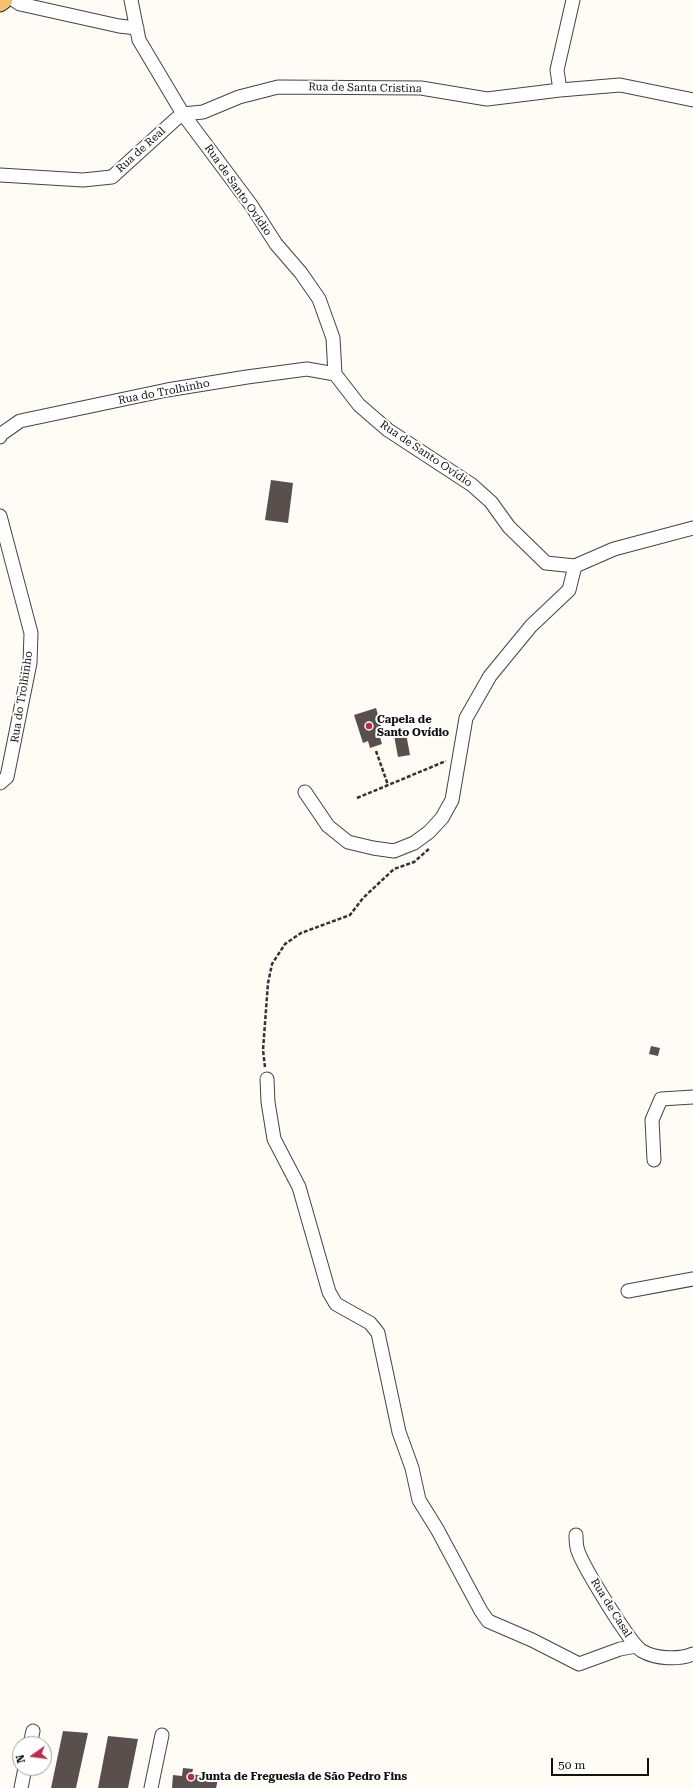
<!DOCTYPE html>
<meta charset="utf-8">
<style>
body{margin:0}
#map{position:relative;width:693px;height:1788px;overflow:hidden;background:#fffbf5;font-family:"Roboto Serif",serif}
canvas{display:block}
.north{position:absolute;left:12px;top:1736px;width:40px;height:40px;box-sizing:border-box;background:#fff;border:1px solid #a0a0a0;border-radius:50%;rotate:256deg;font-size:11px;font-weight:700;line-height:16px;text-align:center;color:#111}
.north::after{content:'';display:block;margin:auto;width:14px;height:18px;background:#be2b47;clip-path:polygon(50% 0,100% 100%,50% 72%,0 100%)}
.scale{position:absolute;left:551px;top:1758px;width:98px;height:18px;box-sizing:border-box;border:2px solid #111;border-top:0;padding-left:5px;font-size:12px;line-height:14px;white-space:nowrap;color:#111;-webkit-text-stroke:3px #fff;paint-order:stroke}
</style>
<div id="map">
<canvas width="693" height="1788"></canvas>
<div class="north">N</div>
<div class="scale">50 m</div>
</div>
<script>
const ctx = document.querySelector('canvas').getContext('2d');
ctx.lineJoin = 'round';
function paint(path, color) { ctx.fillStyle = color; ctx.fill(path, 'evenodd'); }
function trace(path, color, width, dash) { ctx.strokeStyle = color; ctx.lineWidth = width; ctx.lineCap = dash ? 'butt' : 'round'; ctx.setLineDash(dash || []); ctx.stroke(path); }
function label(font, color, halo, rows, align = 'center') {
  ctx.font = font + ' "Roboto Serif",serif'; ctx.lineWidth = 4; ctx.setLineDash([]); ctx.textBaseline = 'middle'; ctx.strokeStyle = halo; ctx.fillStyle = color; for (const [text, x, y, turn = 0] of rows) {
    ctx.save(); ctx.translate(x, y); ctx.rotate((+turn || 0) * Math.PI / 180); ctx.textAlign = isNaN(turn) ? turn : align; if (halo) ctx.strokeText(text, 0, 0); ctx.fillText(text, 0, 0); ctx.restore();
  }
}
const building = new Path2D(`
 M271,480L293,483L288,523L265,520Z
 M376,708L384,736L380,737L382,744L370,748L368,741L363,743L354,715Z
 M405,728L410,755L398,757L393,730Z
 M651,1046L660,1048L658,1056L649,1054Z
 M63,1731L88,1733L76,1788H51Z
 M108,1736L138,1739L128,1788H98Z
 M183,1768L193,1769L192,1774L218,1779L216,1788H172L173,1775L182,1776Z`);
const path = new Path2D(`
 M376,751L388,785
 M357,798L446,761
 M265,1067L263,1050L268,983L272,964L285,944L301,933L350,915L363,898L394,869L414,862L430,848`);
const minor = new Path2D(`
 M14,0L20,4L119,26L137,28
 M131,0L139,40L183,114L251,205L276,244L301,273L319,299L333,338L335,374L359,405L388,430L472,485L491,502L509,527L546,563L575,566L614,549L693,528
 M560,90L557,70L573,0
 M0,175L83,180L112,177L176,119L183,114L203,112L239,97L278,87L421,88L487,99L560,90L620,85L693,100
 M0,437V435L20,421L167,390L247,377L307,369L335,374
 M0,516L31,633L30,663L7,777L0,783
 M305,792L328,826L348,842L373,848L394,851L414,843L429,832L442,818L452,800L466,718L490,676L531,626L569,590L575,566
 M267,1079L268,1102L274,1139L299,1187L329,1292L336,1304L370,1323L378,1333L399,1432L412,1468L419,1500L437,1529L481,1611L488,1621L532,1640L579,1664L620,1649L636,1646
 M654,1160L652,1120L661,1099L693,1097
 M628,1291L693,1279
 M576,1535C576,1540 576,1546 578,1551C583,1566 630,1644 642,1651C656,1659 679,1660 693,1654
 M30,1744L33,1731
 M21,1788L25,1768
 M151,1788L162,1735`);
const major = new Path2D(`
 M0,3L4,0`);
const markers = [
 [369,726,4,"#be2b47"],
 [191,1777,4,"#be2b47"]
];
const streetNames = [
 ["Rua de Santa Cristina",365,88,1],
 ["Rua de Real",141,150,-42],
 ["Rua de Santo Ovídio",238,190,55],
 ["Rua do Trolhinho",164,392,-11],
 ["Rua de Santo Ovídio",426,454,34],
 ["Rua do Trolhinho",22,697,-81],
 ["Rua de Casal",611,1608,58]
];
const poiNames = [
 ["Capela de",377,720],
 ["Santo Ovídio",377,733],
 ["Junta de Freguesia de São Pedro Fins",199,1777]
];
paint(building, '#59504d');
trace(minor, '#444', 15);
trace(major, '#222', 19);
trace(path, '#333', 2.5, [4, 2]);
trace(minor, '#fff', 13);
trace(major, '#f4c16f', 17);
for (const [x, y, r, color] of markers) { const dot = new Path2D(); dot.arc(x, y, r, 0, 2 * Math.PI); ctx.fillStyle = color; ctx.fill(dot); trace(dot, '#fff', 1.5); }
label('11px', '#111', '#fff', streetNames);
label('bold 11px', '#111', '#fff', poiNames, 'left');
</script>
